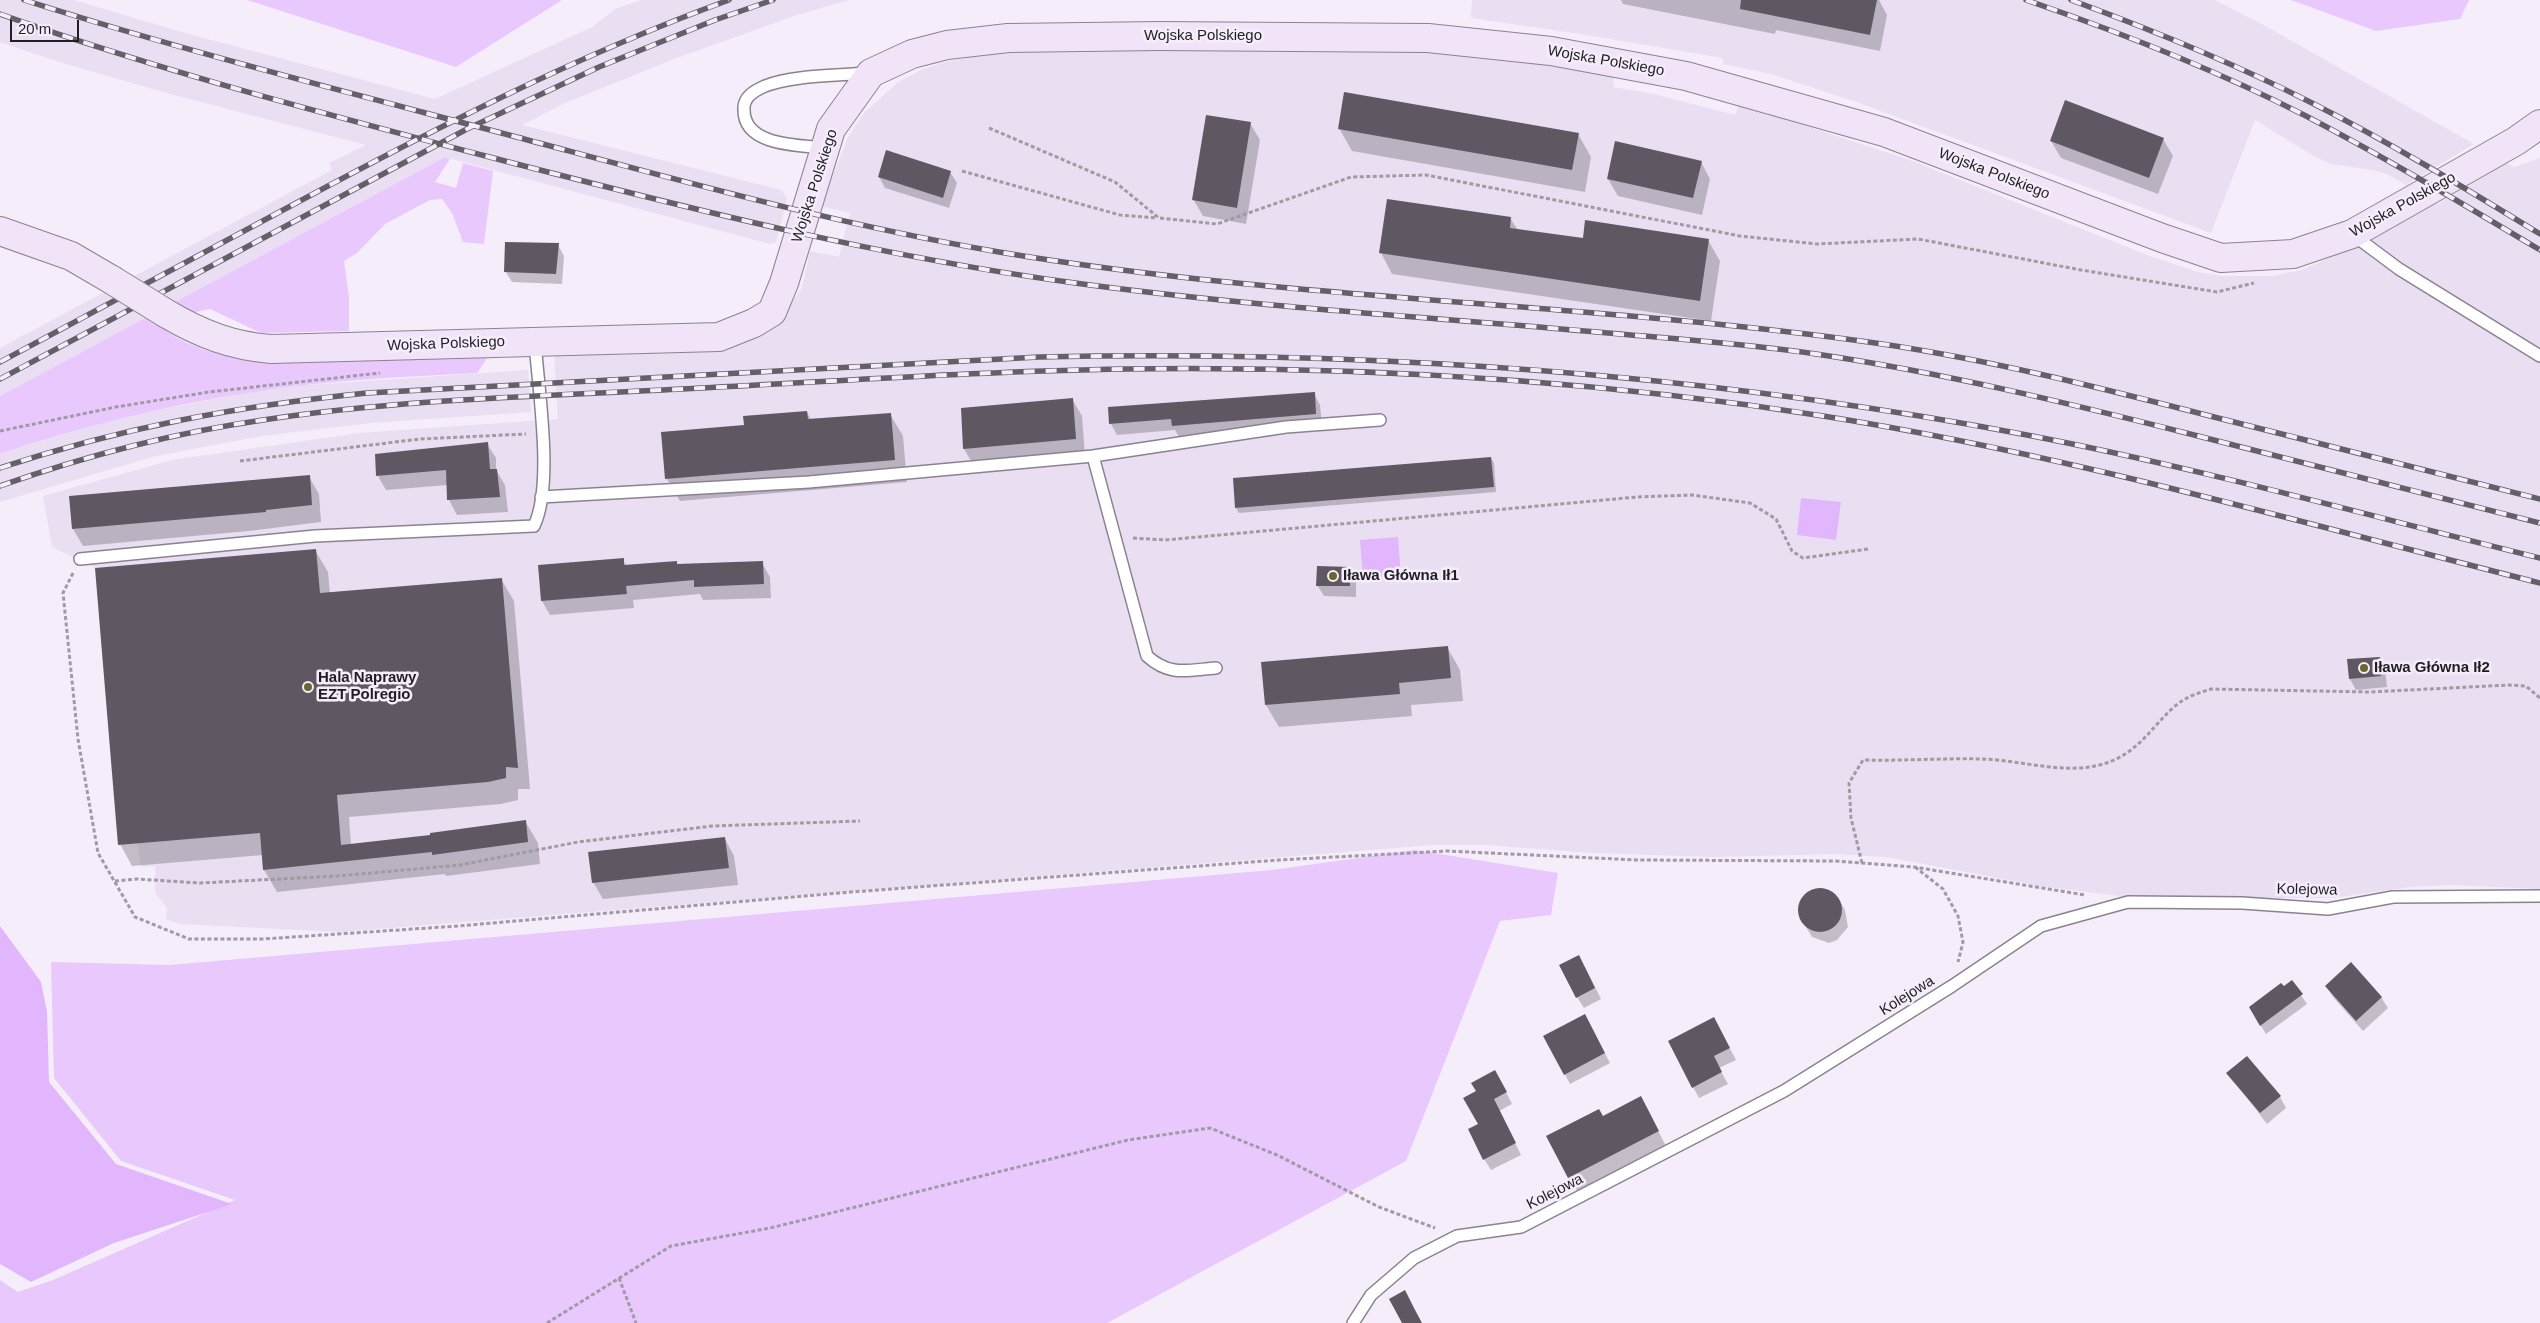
<!DOCTYPE html>
<meta charset="utf-8">
<style>
body{margin:0}
#map{position:relative;width:2540px;height:1323px;overflow:hidden;background:#f5edfa;font-family:Arial,sans-serif}
canvas{display:block}
.scale{position:absolute;left:10px;top:20px;width:69px;height:22px;box-sizing:border-box;border:2px solid #201e22;border-top:0;padding-left:6px;font-size:15px;line-height:18px;white-space:nowrap;color:#201e22;-webkit-text-stroke:4px #f5edfa;paint-order:stroke}
</style>
<div id="map">
<canvas width="2540" height="1323"></canvas>
<div class="scale">20 m</div>
</div>
<script>
const ctx = document.querySelector('canvas').getContext('2d');
ctx.lineJoin = 'round';
function paint(path, color) { ctx.fillStyle = color; ctx.fill(path, 'evenodd'); }
function trace(path, color, width, dash) { ctx.strokeStyle = color; ctx.lineWidth = width; ctx.lineCap = dash ? 'butt' : 'round'; ctx.setLineDash(dash || []); ctx.stroke(path); }
function label(font, color, halo, rows, align = 'center') {
  ctx.font = font + ' Arial,sans-serif'; ctx.lineWidth = 5; ctx.setLineDash([]); ctx.textBaseline = 'middle'; ctx.strokeStyle = halo; ctx.fillStyle = color; for (const [text, x, y, turn = 0] of rows) {
    ctx.save(); ctx.translate(x, y); ctx.rotate((+turn || 0) * Math.PI / 180); ctx.textAlign = isNaN(turn) ? turn : align; if (halo) ctx.strokeText(text, 0, 0); ctx.fillText(text, 0, 0); ctx.restore();
  }
}
const built = new Path2D(`
 M0,0H74L185,33L435,99L592,27L615,9L641,0H849L794,16L674,59L565,103L522,125L781,190L787,198L776,242L770,244L445,157L0,396V348L332,170L329,163L366,145L170,94L56,61L0,42Z
 M1472,0H2215L2267,27L2474,144L2406,185L2387,174L2372,170L2331,164L2314,156L2255,120L2211,233L1859,103L1771,74L1723,64V58L1580,34L1471,18Z
 M1370,48L1514,59L1558,66L1614,77L1613,87L1654,94L1735,115L1739,104L1913,161L2147,255L2198,272L2222,276H2272L2301,270L2323,261L2432,200L2438,204L2505,162L2514,167L2540,158V889L2451,885L2411,887L2332,898H2136L2046,887L1886,857L1835,854L1714,857L1592,853L1486,845H1434L339,932L180,924L166,919L167,908L155,893V866L141,867L137,843L118,845L95,568L52,547L43,496L172,460L359,433L558,419L554,352L777,322L802,288L810,251L839,257L850,213L821,206L848,137L864,113L898,82L921,70L944,62L998,53L1030,52Z
 M528,370L531,412L370,423L262,436L156,456L0,502V454L89,426L147,412L255,391L307,385Z`);
const green = new Path2D(`
 M247,0H562L456,67Z
 M2291,0H2469L2460,19L2376,31Z
 M445,157L450,159L435,182L456,188L463,163L493,171L484,244L463,242L452,213L442,199L430,200L385,224L357,253L344,261L349,297V331L261,333L210,309L187,314L165,330C225,373 318,361 387,356C422,354 458,352 493,350L477,373C403,377 328,380 254,392C167,405 83,426 0,454V396Z
 M1415,850L1558,873L1551,915L1500,921L1406,1161L1107,1323H0V1280L18,1292L53,1280L235,1200L121,1161L54,1078L51,962L169,965L1272,870Z`);
const water = new Path2D(`
 M1801,498L1841,502L1836,540L1797,535Z
 M1398,537L1401,577L1363,579L1360,540Z
 M0,926L41,982L47,1012L49,1082L116,1164L232,1204L114,1243L31,1282L0,1264Z`);
const shadow = new Path2D(`
 M1621,0H1879L1887,15L1880,51L1776,30L1775,34L1623,4Z
 M1250,123L1260,140L1246,224L1203,216L1193,199Z
 M1339,128L1578,134L1591,157L1585,192L1352,151Z
 M2163,139L2173,156L2158,194L2061,158L2051,141Z
 M1701,162L1710,179L1702,215L1618,196L1608,179Z
 M950,172L957,183L949,208L885,188L879,177Z
 M1510,218L1518,230L1584,240H1708L1720,261L1711,321L1392,274L1381,253Z
 M558,245L564,256L562,284L512,282L505,271Z
 M1314,394L1320,405L1322,425L1179,437L1175,430L1117,435L1111,424L1110,408Z
 M1072,399L1082,416L1085,456L974,466L964,449Z
 M807,412L811,420L890,414L903,436L907,482L680,501L667,479L746,426Z
 M487,444L496,458V470L505,485L508,512L457,515L449,500L448,485L386,490L378,476Z
 M1491,458L1494,463L1496,492L1239,513L1236,508Z
 M309,477L319,494L321,522L249,531L83,546L73,529L70,497Z
 M315,550L328,572L330,594L501,579L514,601L530,789H518V800L501,804L349,817L351,845L431,836L525,821L538,843L540,864L446,876L445,874L277,892L264,870L263,855L132,866L120,844Z
 M623,560L627,566L762,563L770,577L771,598L703,600L700,594L633,600L634,608L550,615L542,601Z
 M1349,568L1356,579V597L1324,596L1317,585Z
 M1447,647L1460,670L1463,701L1411,705L1412,716L1279,727L1266,705Z
 M2379,658L2385,669L2387,687L2356,690L2350,679Z
 M725,839L734,856L738,885L603,899L593,882Z
 M1823,888L1838,898L1845,910L1848,927L1837,940L1829,943L1812,937L1800,917L1799,909L1801,900L1807,893L1815,889Z
 M1585,967L1601,999L1584,1008L1577,997Z
 M2292,982L2307,1004L2266,1034L2250,1008Z
 M2326,986L2381,997L2388,1008L2363,1031L2333,997Z
 M1590,1025L1610,1063L1570,1084L1545,1037Z
 M1720,1030L1736,1060L1719,1068L1728,1084L1699,1098L1693,1087Z
 M2228,1073L2280,1097L2286,1108L2267,1124Z
 M1501,1082L1512,1104L1499,1111L1521,1155L1491,1170L1484,1159L1480,1125Z
 M1650,1115L1667,1148L1579,1194L1569,1177Z`);
const building = new Path2D(`
 M1741,0H1877L1870,35L1740,9Z
 M1344,92L1579,133L1572,170L1338,129Z
 M2065,100L2164,138L2149,178L2050,141Z
 M1206,115L1251,122L1237,208L1192,200Z
 M1615,141L1702,161L1693,198L1607,179Z
 M886,150L951,171L943,198L878,177Z
 M1387,199L1511,217L1510,228L1583,238L1585,220L1709,239L1700,301L1379,253Z
 M505,242L559,243L556,274L504,272Z
 M1315,392L1316,414L1172,426L1171,419L1109,424L1108,407Z
 M1073,398L1076,439L963,449L961,408Z
 M807,411L808,419L891,413L895,460L665,479L661,432L744,425L743,416Z
 M488,442L490,469H497L500,497L447,500L446,470L376,476L375,454Z
 M1491,457L1494,487L1235,508L1233,478Z
 M310,475L312,505L266,510V512L72,529L69,496Z
 M316,549L320,593L502,578L518,768L506,767V778L488,782L337,795L341,845L430,835V833L526,820L528,842L432,855V852L263,870L260,833L118,845L95,568Z
 M624,558V565L677,561V564L763,561L764,584L694,587V580L626,586L627,594L541,601L538,565Z
 M1317,566L1350,567V586H1316Z
 M1448,646L1451,678L1399,683L1400,694L1265,705L1261,662Z
 M2380,657L2381,676L2349,679L2347,659Z
 M725,837L729,868L592,883L588,852Z
 M1798 910a22 22 0 1 1 44 0a22 22 0 1 1-44 0Z
 M1579,955L1595,988L1576,998L1559,965Z
 M2351,962L2382,997L2356,1021L2325,986Z
 M2292,980L2303,994L2260,1026L2249,1007L2281,983L2284,986Z
 M1585,1014L1605,1053L1564,1075L1543,1036Z
 M1714,1017L1730,1048L1714,1056L1722,1072L1692,1088L1668,1041Z
 M2247,1056L2281,1096L2260,1113L2226,1073Z
 M1495,1070L1507,1092L1494,1099L1516,1143L1483,1160L1468,1129L1478,1124L1463,1098L1476,1091L1471,1083Z
 M1641,1096L1659,1131L1568,1178L1546,1136L1599,1109L1603,1116Z
 M1405,1290L1414,1308L1422,1323H1402L1389,1299Z`);
const path = new Path2D(`
 M989,128L1115,182L1159,218L1217,224L1351,177L1426,175L1740,236L1817,244L1918,239L2081,270L2217,292L2254,283
 M962,171L1120,215L1157,218
 M0,431L116,407L209,392L380,373
 M240,461L420,439L526,434
 M1133,538L1165,540L1637,497L1692,495L1750,503L1776,519L1792,551L1803,558L1868,549
 M73,573L63,593L78,739L98,853L135,917L189,939H263L458,926L851,892L1279,860L1447,851L1637,860L1835,861L1914,867L2085,895
 M1862,863L1851,818L1849,783L1863,760C1903,761 1942,758 1981,759C2028,760 2078,781 2122,756C2144,743 2156,723 2174,707C2185,697 2198,693 2211,689L2370,692L2509,685L2526,686L2540,698
 M1915,867L1943,889L1958,916L1963,942L1958,962
 M115,881L137,879L200,883L338,876L460,865L578,842L712,826L860,821
 M619,1278L636,1323
 M547,1323L671,1246L770,1228L1128,1140L1210,1128L1277,1155L1379,1207L1435,1228`);
const lane = new Path2D(`
 M825,148C798,145 744,146 744,110C743,97 754,91 765,86C793,75 836,76 867,73
 M2352,234L2399,269L2540,356
 M1093,456L1147,656C1170,677 1188,670 1216,668
 M541,497L809,482L1093,456L1286,427L1380,420
 M80,559L315,536L534,526C554,484 538,389 535,341
 M1353,1323L1371,1295L1414,1258L1457,1236L1521,1227L1784,1091L1952,986L2041,926L2128,902L2242,903L2328,909L2393,897L2540,896`);
const secondary = new Path2D(`
 M0,231L71,256L112,280
 M167,314C201,334 232,346 271,349L719,337L754,323L772,312L784,283L831,129L871,73L912,54L947,45L1008,38L1159,36L1428,38L1551,51L1686,76L1884,132L2162,238L2221,258L2293,254L2352,234L2516,141L2540,124`);
const rail = new Path2D(`
 M24,0C184,51 347,92 509,135C671,178 834,224 999,252C1284,300 1575,302 1861,341C1980,357 2097,387 2214,417C2323,444 2431,472 2540,499
 M2026,0C2122,33 2216,70 2306,116C2386,158 2463,204 2540,250
 M2071,0C2152,30 2233,63 2310,102C2389,142 2465,188 2540,234
 M0,14C164,72 333,116 501,160C691,209 881,257 1075,283C1252,307 1430,317 1608,333C1677,339 1747,344 1816,354C1945,373 2072,404 2198,436C2312,465 2426,494 2540,523
 M0,362C95,311 190,260 285,209C430,131 575,56 729,0
 M0,379L467,129L599,67L715,20L773,0
 M0,468C124,427 238,406 367,393L1039,357C1372,350 1700,373 2027,435C2200,468 2369,516 2540,558
 M0,486C85,456 173,433 263,420C407,398 555,396 701,388C843,381 985,371 1127,369C1359,366 1593,380 1823,416C2065,454 2302,523 2540,583`);
const secondaryBridge = new Path2D(`
 M112,280L167,314`);
const markers = [
 [1333,576,5,"#6c6532"],
 [2364,668,5,"#6c6532"],
 [308,687,5,"#6c6532"]
];
const streetNames = [
 ["Wojska Polskiego",1203,36],
 ["Wojska Polskiego",1606,61,10],
 ["Wojska Polskiego",1994,174,21],
 ["Wojska Polskiego",815,186,-72],
 ["Wojska Polskiego",2403,205,-29],
 ["Wojska Polskiego",446,344,-2],
 ["Kolejowa",2307,890,1],
 ["Kolejowa",1907,996,-32],
 ["Kolejowa",1555,1192,-27]
];
const poiNames = [
 ["Iława Główna Ił1",1343,576],
 ["Iława Główna Ił2",2374,668],
 ["Hala Naprawy",318,678],
 ["EZT Polregio",318,695]
];
paint(built, '#eadff2');
paint(green, '#e9c9fd');
paint(water, '#e1b6fc');
paint(shadow, '#0003');
paint(building, '#5f5863');
trace(lane, '#8a838f', 14);
trace(secondary, '#8a838f', 30);
trace(path, '#a09aa4', 3, [4, 2.5]);
trace(lane, '#fff', 11);
trace(secondary, '#f1e4f9', 28);
trace(rail, '#646067', 5.5);
trace(rail, '#f5edfa', 4, [11]);
trace(secondaryBridge, '#8a838f', 30, []);
trace(secondaryBridge, '#f1e4f9', 28);
for (const [x, y, r, color] of markers) { const dot = new Path2D(); dot.arc(x, y, r, 0, 2 * Math.PI); ctx.fillStyle = color; ctx.fill(dot); trace(dot, '#f5edfa', 2); }
label('15px', '#201e22', '#f5edfa', streetNames);
label('bold 15px', '#201e22', '#f5edfa', poiNames, 'left');
</script>
